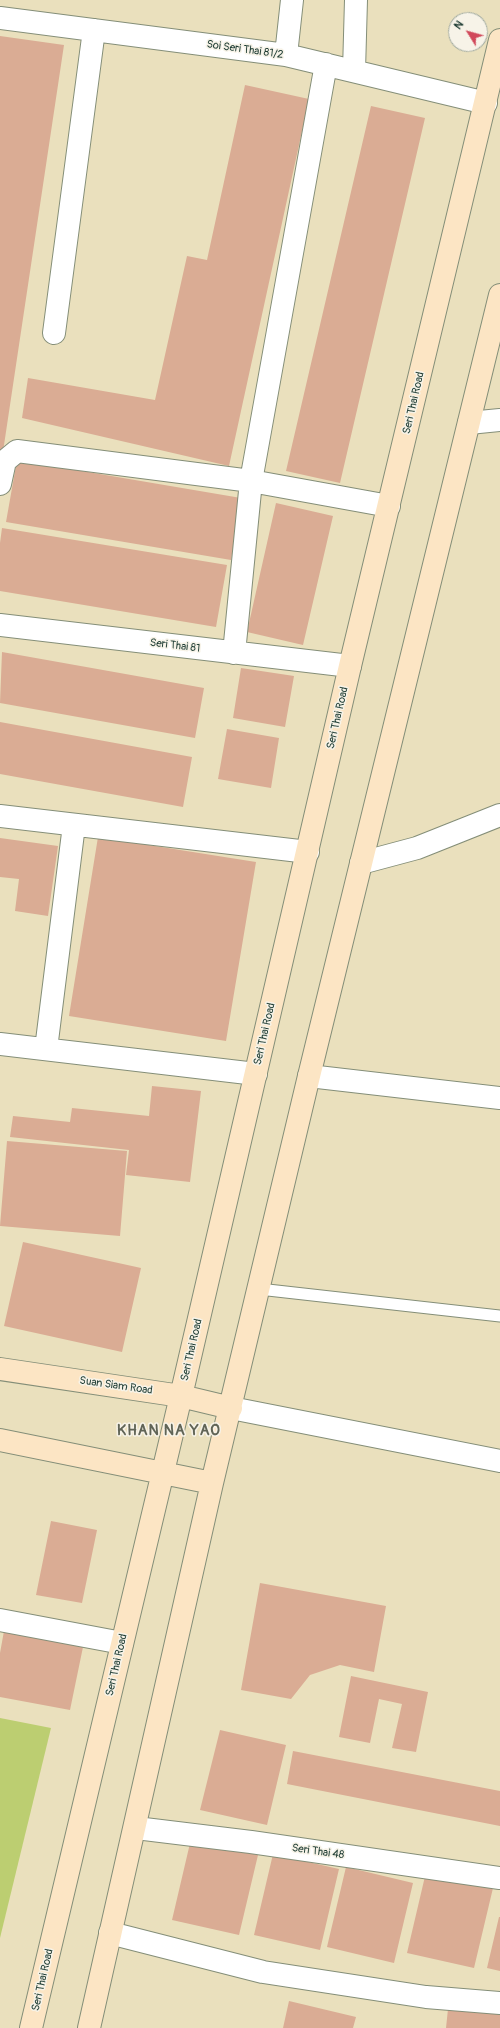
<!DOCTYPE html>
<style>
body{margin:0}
#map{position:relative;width:500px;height:2028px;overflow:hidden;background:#eae0bd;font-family:Pangolin,sans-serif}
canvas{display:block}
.north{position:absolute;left:448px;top:12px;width:40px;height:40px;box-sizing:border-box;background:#f7f3e8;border:1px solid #a1aaa0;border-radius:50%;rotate:307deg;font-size:11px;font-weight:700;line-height:16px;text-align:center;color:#1f3d34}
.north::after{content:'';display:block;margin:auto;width:14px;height:18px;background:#d1495b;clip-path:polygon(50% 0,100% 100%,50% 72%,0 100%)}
</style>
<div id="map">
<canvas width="500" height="2028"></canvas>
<div class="north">N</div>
</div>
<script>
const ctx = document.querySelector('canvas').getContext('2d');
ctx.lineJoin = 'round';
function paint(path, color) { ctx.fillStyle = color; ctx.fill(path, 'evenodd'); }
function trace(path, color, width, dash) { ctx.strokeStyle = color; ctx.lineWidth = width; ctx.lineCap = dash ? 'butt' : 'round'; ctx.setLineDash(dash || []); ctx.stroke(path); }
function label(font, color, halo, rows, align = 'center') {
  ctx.font = font + ' Pangolin,sans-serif'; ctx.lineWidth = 3; ctx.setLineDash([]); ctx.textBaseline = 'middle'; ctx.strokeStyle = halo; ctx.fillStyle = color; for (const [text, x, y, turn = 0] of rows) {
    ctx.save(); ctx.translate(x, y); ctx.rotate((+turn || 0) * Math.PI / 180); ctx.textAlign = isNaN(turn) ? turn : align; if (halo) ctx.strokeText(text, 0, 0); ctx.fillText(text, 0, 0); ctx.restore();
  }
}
const green = new Path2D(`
 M0,1718L51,1728L0,1938Z`);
const building = new Path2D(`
 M0,36L64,45L1,465L0,464Z
 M245,85L309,99L229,466L22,418L28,378L155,400L187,256L207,260Z
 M371,106L425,118L340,483L286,471Z
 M17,460L241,498L231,560L6,522Z
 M276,503L333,516L303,645L247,632Z
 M2,528L227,565L216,627L0,591V543Z
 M2,652L204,688L195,738L0,703Z
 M241,668L294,676L285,727L233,718Z
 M0,722L192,757L183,807L0,774Z
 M227,729L279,738L271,788L218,779Z
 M98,837L256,862L226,1041L69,1016Z
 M0,838L58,846L48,916L15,911L19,879L0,877Z
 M152,1086L201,1091L190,1182L126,1175L129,1150L10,1137L13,1116L70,1122L72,1108L149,1116Z
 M7,1141L127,1151L120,1236L0,1226Z
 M23,1242L141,1268L122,1352L4,1326Z
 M51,1521L97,1530L82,1603L36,1595Z
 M260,1583L386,1606L374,1672L340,1665L310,1675L291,1699L241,1690Z
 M4,1631L83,1647L70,1710L0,1697V1653Z
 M351,1676L428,1692L416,1752L392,1748L402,1704L379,1699L370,1743L339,1737Z
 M220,1730L286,1745L267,1825L200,1810Z
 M293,1751L500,1791V1826L287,1784Z
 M191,1839L258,1855L239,1935L172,1920Z
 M273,1854L339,1869L320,1950L254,1935Z
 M346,1867L413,1883L394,1963L327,1947Z
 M426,1872L493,1888L474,1968L407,1953Z
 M499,1917H500V1971L487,1968Z
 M289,2001L356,2017L353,2028H283Z
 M448,2009L500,2014V2028H446Z`);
const lane = new Path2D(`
 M259,1289L500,1316`);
const street = new Path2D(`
 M0,18L286,55L486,103
 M286,55L292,0
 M354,71L356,0
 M54,333L94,30
 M469,423L500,420
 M0,484L5,461L17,451L251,481L389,506
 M0,625L350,666
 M234,653L251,481L326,64
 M0,816L308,852
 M361,863L417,848L500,815
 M0,1044L256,1074
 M46,1049L74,825
 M309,1076L500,1098
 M231,1408L500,1461
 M0,1620L122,1643
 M136,1828L251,1842L500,1878
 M110,1933L263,1972L426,1997L500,2003`);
const secondary = new Path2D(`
 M0,1369L181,1396L231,1408
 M0,1440L212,1483
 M31,2028L181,1396L350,666L500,40
 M89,2028L212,1483L309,1076L500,295`);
const streetNames = [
 ["Soi Seri Thai 81/2",245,50,8],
 ["Seri Thai Road",414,403,-77],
 ["Seri Thai 81",175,646,7],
 ["Seri Thai Road",338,718,-77],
 ["Seri Thai Road",265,1034,-77],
 ["Seri Thai Road",192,1350,-77],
 ["Suan Siam Road",116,1386,8],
 ["Seri Thai Road",117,1665,-77],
 ["Seri Thai 48",318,1852,8],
 ["Seri Thai Road",43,1980,-77]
];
const districtNames = [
 ["KHAN NA YAO",169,1431]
];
paint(green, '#bcce71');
paint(building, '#daac94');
trace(lane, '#848e78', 13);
trace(street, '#848e78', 24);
trace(secondary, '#848e78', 24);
trace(lane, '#fff', 11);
trace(street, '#fff', 22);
trace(secondary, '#fce5c4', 22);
label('11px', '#1f3d34', '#f7f3e8', streetNames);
ctx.letterSpacing = '1px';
label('bold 15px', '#606456', '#f7f3e8', districtNames);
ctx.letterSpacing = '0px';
</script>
